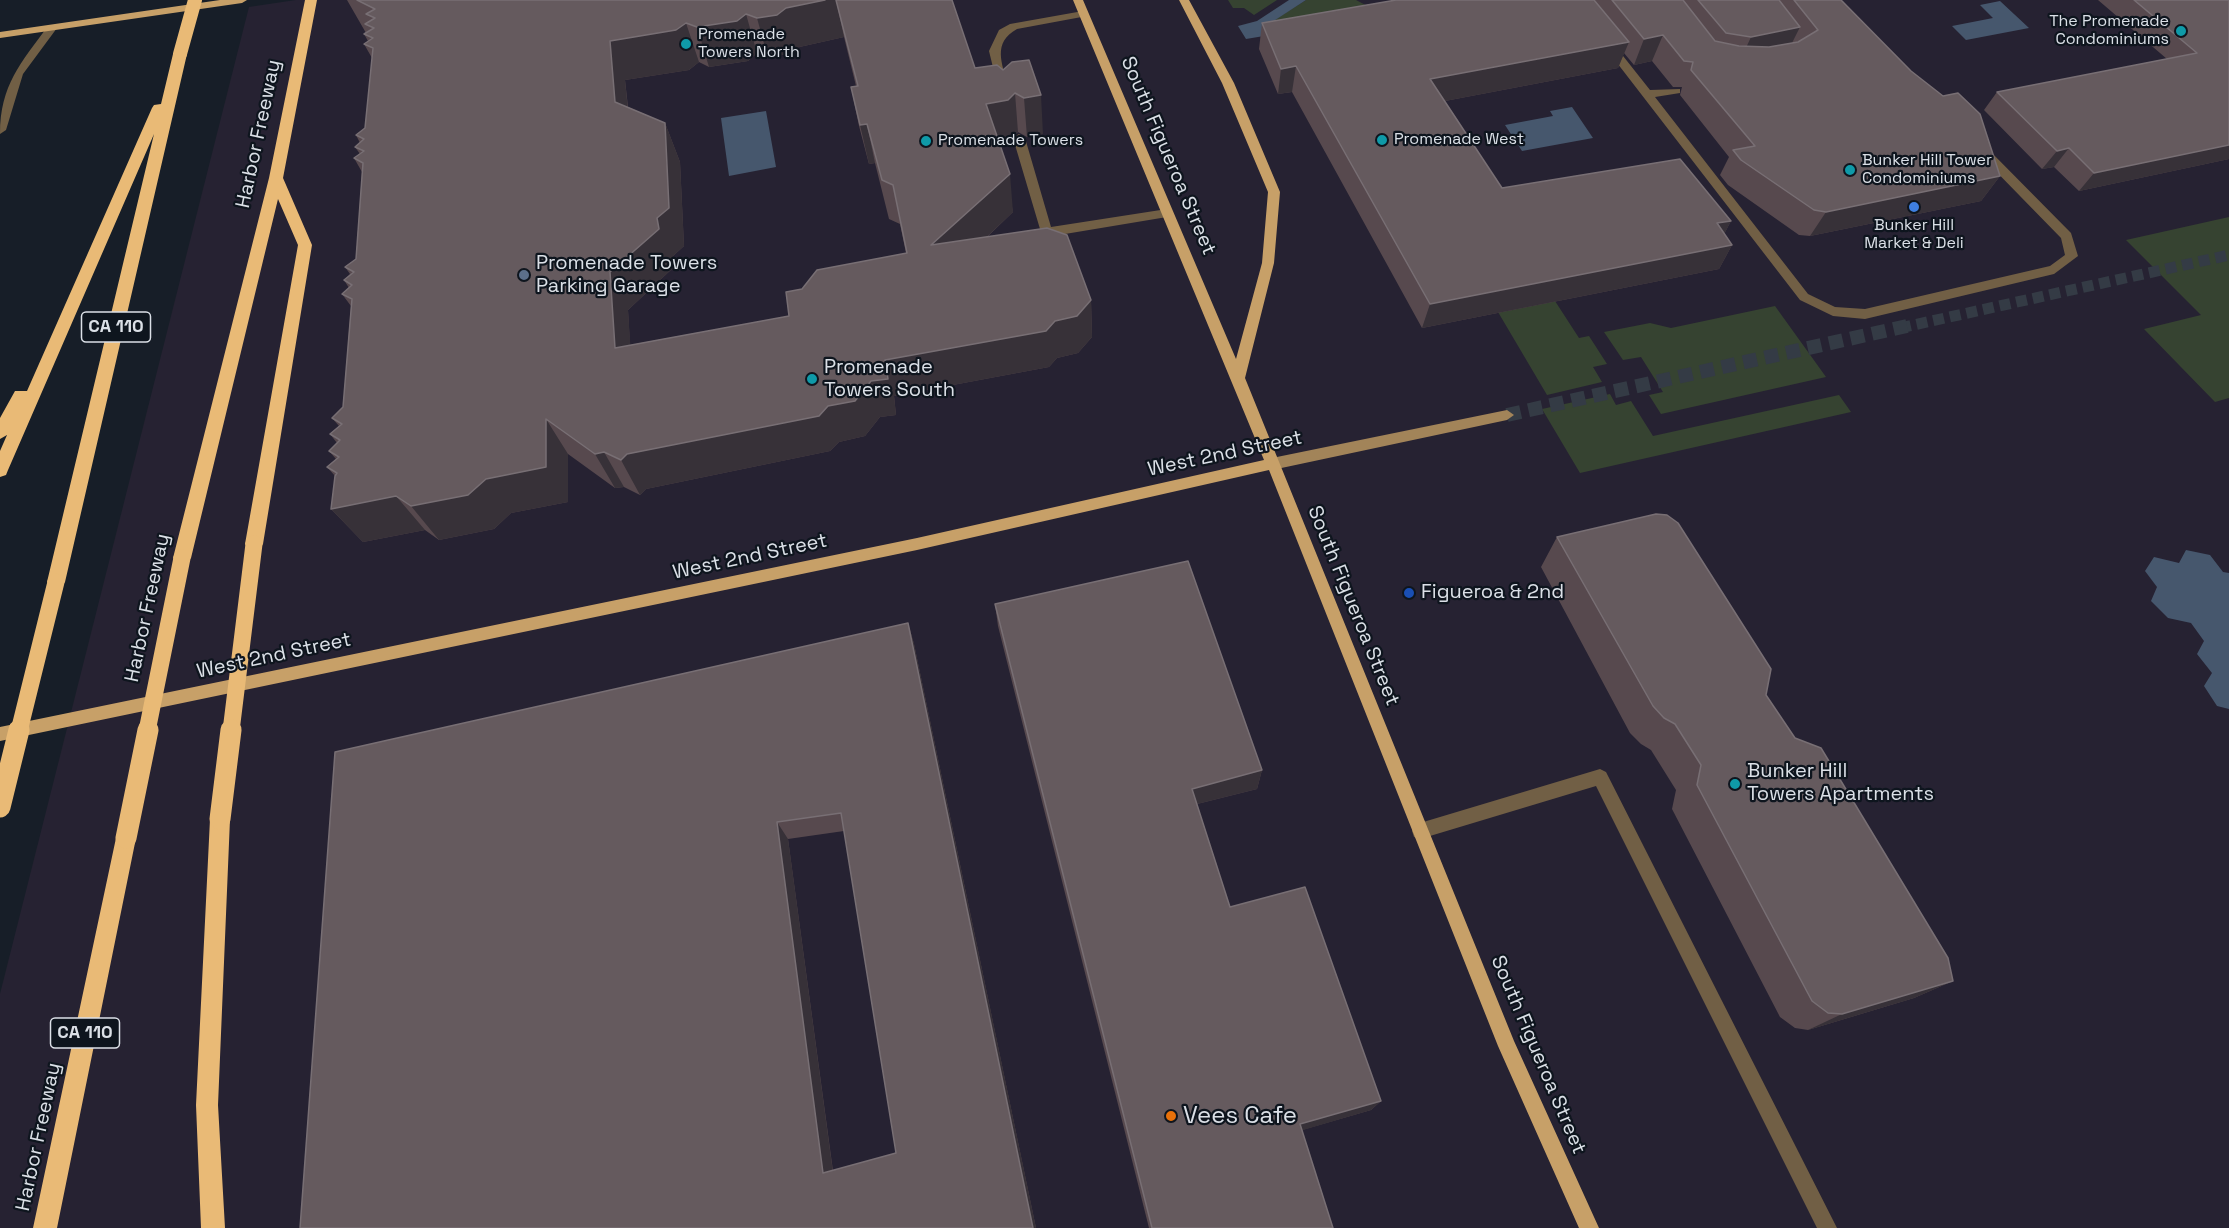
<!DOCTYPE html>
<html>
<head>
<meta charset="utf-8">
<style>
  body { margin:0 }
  canvas { display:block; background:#171e28 }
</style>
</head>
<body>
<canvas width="2229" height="1228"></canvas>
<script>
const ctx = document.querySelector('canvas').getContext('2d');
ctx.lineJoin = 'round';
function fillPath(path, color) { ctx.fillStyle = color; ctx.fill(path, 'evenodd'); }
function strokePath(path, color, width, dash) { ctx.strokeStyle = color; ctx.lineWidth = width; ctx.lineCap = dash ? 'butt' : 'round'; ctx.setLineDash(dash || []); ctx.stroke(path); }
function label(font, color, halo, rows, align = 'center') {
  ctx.font = font + ' "Space Grotesk",sans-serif'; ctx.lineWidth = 4.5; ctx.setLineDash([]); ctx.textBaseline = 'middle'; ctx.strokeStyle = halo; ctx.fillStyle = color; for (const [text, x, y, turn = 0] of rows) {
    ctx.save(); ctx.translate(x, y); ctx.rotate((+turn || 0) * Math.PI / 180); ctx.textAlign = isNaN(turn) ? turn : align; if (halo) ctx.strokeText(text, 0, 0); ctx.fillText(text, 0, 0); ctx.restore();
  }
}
const commercial = new Path2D(`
  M296 0H2229V1228H0V994L249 7Z`);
const green = new Path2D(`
  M1228 0H1277L1254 15 1244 8H1233Z
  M1306 0H1356L1377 11 1265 26Z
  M2229 217V398L2215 402 2144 329 2201 315 2126 240Z
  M1555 301 1579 338 1589 336 1607 364 1593 367 1602 382 1547 395 1498 312Z
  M1775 306 1826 377 1661 414 1649 395 1663 392 1641 357 1623 360 1604 332 1650 323 1671 328Z
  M1610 394 1616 405 1631 401 1653 436 1839 395 1851 412 1580 473 1542 409Z`);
const water = new Path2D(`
  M1289 0H1306L1266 26 1270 35 1246 39 1238 26 1257 21Z
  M2000 1 2029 28 1966 40 1952 26 1993 18 1980 5Z
  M1572 107 1593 138 1522 151 1505 125 1553 116 1550 111Z
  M766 111 776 167 729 176 721 118Z
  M2186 550 2210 555 2223 572 2229 573V709L2217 706 2204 686 2212 673 2197 654 2204 641 2191 623 2168 618 2151 601 2157 587 2145 571 2154 557 2179 563Z`);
const secondaryTunnelFar1 = new Path2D(`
  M1900 328 2229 255`);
const secondaryTunnel = new Path2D(`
  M1507 415 1907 326`);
const lane = new Path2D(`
  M1083 11 1088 14 1087 16 1017 29C992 43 1002 63 1008 86L1006 88H998L989 51 999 30 1010 24Z
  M52 25 57 28 23 74 6 130 0 134C0 85 21 63 48 26Z
  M1608 41 1612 42 1650 90 1680 89V93L1655 97 1808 294 1835 307 1865 309 2050 266 2065 255 2061 238 1979 154 1977 151 1983 147 1987 148 2071 233 2078 256 2054 274 1865 319 1833 316 1800 300 1604 46 1603 44Z
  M1019 134 1025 138 1051 227 1167 209 1173 213 1167 217 1047 237H1033V231L1040 229 1013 138Z
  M1600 769 1606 772 1837 1228H1817L1596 786 1420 839 1414 837 1412 831 1414 825 1420 823Z`);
const secondary = new Path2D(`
  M1507 410 1514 415 1507 420 1272 470 1265 464 1272 458Z`);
const primary = new Path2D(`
  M220 0H247L242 3 0 38V32Z
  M1073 0H1083L1236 359 1262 263 1268 192 1222 83 1179 0H1189L1234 83 1280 192 1274 263 1245 378 1514 1041 1599 1228H1579L1498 1046 1269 470 917 550 0 741V727L917 538 1264 460Z`);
const highway = new Path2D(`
  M305 0H317L283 178 312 245 263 544 260 549 254 551 248 549 245 544 298 245 278 199 191 558 188 563 182 565 176 563 173 558 269 178Z
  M180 50 187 54 65 582 62 587 56 589 50 587 47 582 154 134 8 470 6 475 0 477V451L7 435 0 439V418L15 391H27L152 108 154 105 161 104 173 54Z
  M220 810 227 812 230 819 218 1105 225 1228H201L196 1105 210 819 213 812Z
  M126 828 133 831 136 838 57 1228H33L116 838 119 831Z`);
const highwayBridgeFar2 = new Path2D(`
  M180 54 195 0`);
const highwayBridgeFar1 = new Path2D(`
  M19 731 56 582
  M147 731 182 558
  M231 731 254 544`);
const highwayBridge = new Path2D(`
  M0 807 19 730
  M220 819 231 730
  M126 838 148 730`);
const wall = new Path2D(`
  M347 0H952L975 68 1003 70 1012 62 1043 134 1027 137 1018 132 1011 140 999 142 1013 212 987 237 1091 300 1092 337 1078 353 1057 358 1049 367 894 396 896 415 880 417 865 436 839 442 830 451 646 489 640 495 624 487 615 488 568 454V502L511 513 494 529 439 540 425 530 363 542 331 509 335 476 327 467 336 459 329 451 337 443 330 434 339 426 332 418 343 407 351 306 342 294 349 288 344 280 350 274 345 267 356 259 362 172 354 158 360 154 355 147 360 143 356 135 365 128 372 58 364 44 368 41 364 34 366 33ZM844 37 856 86 851 87 859 126 869 164 875 163 889 219 900 224 906 253 802 289 789 316 630 345 628 310 674 267 673 256 684 246 680 162 665 123 628 107 625 80 689 70 699 62 709 67 748 61 757 53 768 58 787 54 795 48Z
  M1396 0H1841L2000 176 1981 201 1810 236 1799 235 1728 185 1720 175 1729 157 1680 95 1682 87H1673L1652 61 1634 65 1624 53 1618 68 1445 101 1502 188 1731 221 1724 234 1732 245 1719 269 1422 328 1292 92 1278 94 1259 49 1262 23Z
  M2098 0H2229V159L2079 191 2054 167 2042 169 1984 110 1997 92 2167 59Z
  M1557 537 1766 695 1953 981 1914 998 1808 1030 1795 1028 1780 1017 1672 809 1676 790 1651 750 1641 744 1630 733 1541 567Z
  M995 604 1262 770 1257 789 1197 804 1230 907 1381 1101 1371 1110 1302 1130 1333 1228H1149L998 626Z
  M908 623 914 644 1036 1228H300ZM844 831 896 1153 833 1171 788 839Z`);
const shadedWall = new Path2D(`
  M825 0H836L844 37 795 48 787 54 768 58 757 18 786 8Z
  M746 14 757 53 748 61 709 67 697 27Z
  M686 23 699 62 689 70 625 80 631 141 615 102 610 41Z
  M1800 27 1787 53 1739 63 1751 37Z
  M1663 35 1652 61 1634 65 1644 39Z
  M1629 42 1618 68 1424 105 1430 79Z
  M1296 66 1292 92 1278 94 1281 69Z
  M1015 93 1018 132 1011 140 990 143 986 104Z
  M1041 95 1043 134 1027 137 1024 98Z
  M665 123 680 162 684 246 673 256 674 267 628 310 633 385 615 348 610 272 657 218Z
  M867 124 875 163 869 164 860 125Z
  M2229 145V159L2079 191 2094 173Z
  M2069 148 2054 167 2042 169 2057 151Z
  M1010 174 1013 212 938 283 931 245Z
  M2000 176 1981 201 1810 236 1826 212Z
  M1731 221 1718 246 1717 223Z
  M1732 245 1719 269 1422 328 1430 304Z
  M1091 300 1092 337 1078 353 1057 358 1049 367 894 396 896 415 880 417 865 436 839 442 830 451 646 489 640 495 621 460 627 454 828 406 885 360 1055 321Z
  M546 419 568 454V502L511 513 494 529 439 540 411 506Z
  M604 452 624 487 615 488 595 454Z
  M396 496 425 530 363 542 331 509Z
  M908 623 914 644 1036 1228H1033Z
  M1262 770 1257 789 1189 806 1192 789Z
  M777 822 788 839 834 1180 823 1173Z
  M1953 981 1914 998 1808 1030 1842 1014Z
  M1381 1101 1371 1110 1293 1133 1300 1124Z`);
const building = new Path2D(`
  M357 0H825L786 8 777 15 757 18 746 14 737 21 697 27 686 23 676 30 610 41 615 102 665 123 669 208 657 218 659 229 610 272 615 348 789 316 786 292 802 289 817 270 907 253 893 185 882 180 867 124 860 125 851 87 858 86 836 0H952L975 68 997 65 1003 70 1012 62 1029 60 1041 95 1024 98 1015 93 1008 100 986 104 1010 174 931 245 1047 228 1067 235 1091 300 1077 316 1055 321 1046 331 885 360 888 379 871 381 855 401 828 406 819 416 627 454 621 460 604 452 595 454 546 419V467L486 479 468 495 411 506 396 496 331 509 335 476 337 473 327 467 339 457 329 451 340 440 330 434 342 424 332 418 343 407 352 299 342 294 352 285 344 280 354 272 345 267 356 259 363 163 354 158 364 151 355 147 364 139 356 135 365 128 373 48 364 44 373 38 364 34 374 28 365 24 375 18 366 14 375 9Z
  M1396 0H1594L1629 42 1430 79 1502 188 1680 159 1731 221 1717 223 1732 245 1430 304 1296 66 1281 69 1262 23Z
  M1612 0H1683L1715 41 1739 46 1769 47 1798 42 1818 30 1794 0H1841L1911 71 1943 96 1958 93 1980 114 2000 176 1826 212 1814 210 1741 160 1733 150 1755 146 1691 70 1693 62 1684 61 1663 35 1644 39Z
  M1698 0H1779L1800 27 1751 37 1726 33Z
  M2134 0H2229V145L2094 173 2069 148 2057 151 1997 92 2197 53Z
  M1656 514 1667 515 1678 523 1771 669 1766 695 1795 738 1821 748 1948 958 1953 981 1842 1014 1828 1013 1812 1001 1697 785 1701 765 1675 724 1664 718 1653 706 1557 537Z
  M1188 561 1262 770 1192 789 1230 907 1305 887 1381 1101 1300 1124 1333 1228H1152L995 604Z
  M908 623 1033 1228H300L335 752ZM841 813 896 1153 823 1173 777 822Z`);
const markers = [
  [2181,31,6,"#0f9aa8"],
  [686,44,6,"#0f9aa8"],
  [1382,140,6,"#0f9aa8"],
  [926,141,6,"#0f9aa8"],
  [1850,170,6,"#0f9aa8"],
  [1914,207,6,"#3f7fe0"],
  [524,275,6,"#5c6f8a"],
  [812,379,6,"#0f9aa8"],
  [1409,593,6,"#1a4fb4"],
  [1735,784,6,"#0f9aa8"],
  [1171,1116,6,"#e8710a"]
];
const farPoinames = [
  ["The Promenade",2169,22,"right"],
  ["Condominiums",2169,40,"right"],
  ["Promenade",698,35],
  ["Towers North",698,53],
  ["Promenade West",1394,140],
  ["Promenade Towers",938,141],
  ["Bunker Hill Tower",1862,161],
  ["Condominiums",1862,179],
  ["Bunker Hill",1914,226,"center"],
  ["Market & Deli",1914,244,"center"]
];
const shields = [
  [116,327,69],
  [85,1033,69]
];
const shieldNames = [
  ["CA 110",116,327],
  ["CA 110",85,1033]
];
const streetNames = [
  ["Harbor Freeway",259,134,-78],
  ["South Figueroa Street",1168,156,67],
  ["West 2nd Street",1225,454,-12],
  ["West 2nd Street",750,557,-12],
  ["South Figueroa Street",1353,606,68],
  ["Harbor Freeway",148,608,-78],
  ["West 2nd Street",274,656,-12],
  ["South Figueroa Street",1538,1055,67],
  ["Harbor Freeway",39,1137,-78]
];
const poiNames = [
  ["Promenade Towers",536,264],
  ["Parking Garage",536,287],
  ["Promenade",824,368],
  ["Towers South",824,391],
  ["Figueroa & 2nd",1421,593],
  ["Bunker Hill",1747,772],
  ["Towers Apartments",1747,795]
];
const nearPoinames = [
  ["Vees Cafe",1183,1116]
];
fillPath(commercial, '#262232');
fillPath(green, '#364331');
fillPath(water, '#46576d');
strokePath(secondaryTunnelFar1, '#343b45', 11, [11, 6]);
strokePath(secondaryTunnel, '#343b45', 14, [14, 8]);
fillPath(lane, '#715f45');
fillPath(secondary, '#a28459');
fillPath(primary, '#c7a068');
fillPath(highway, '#e9ba76');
strokePath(highwayBridgeFar2, '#e9ba76', 14);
strokePath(highwayBridgeFar1, '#e9ba76', 17);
strokePath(highwayBridge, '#e9ba76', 21);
fillPath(wall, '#57494e');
fillPath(shadedWall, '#373138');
fillPath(building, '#655a5e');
strokePath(building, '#786f74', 1.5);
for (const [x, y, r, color] of markers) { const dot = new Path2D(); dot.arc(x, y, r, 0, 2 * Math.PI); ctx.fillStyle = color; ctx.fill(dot); strokePath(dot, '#0e151e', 2); }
label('16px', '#dbe0e7', '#0e151e', farPoinames, 'left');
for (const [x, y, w] of shields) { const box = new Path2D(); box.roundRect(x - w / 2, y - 15, w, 30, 4.5); ctx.fillStyle = '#0e151e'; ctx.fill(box); strokePath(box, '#dbe0e7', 1.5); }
label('bold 18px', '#dbe0e7', null, shieldNames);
label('20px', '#dbe0e7', '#0e151e', streetNames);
label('20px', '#dbe0e7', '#0e151e', poiNames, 'left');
label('24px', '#dbe0e7', '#0e151e', nearPoinames, 'left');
</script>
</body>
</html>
